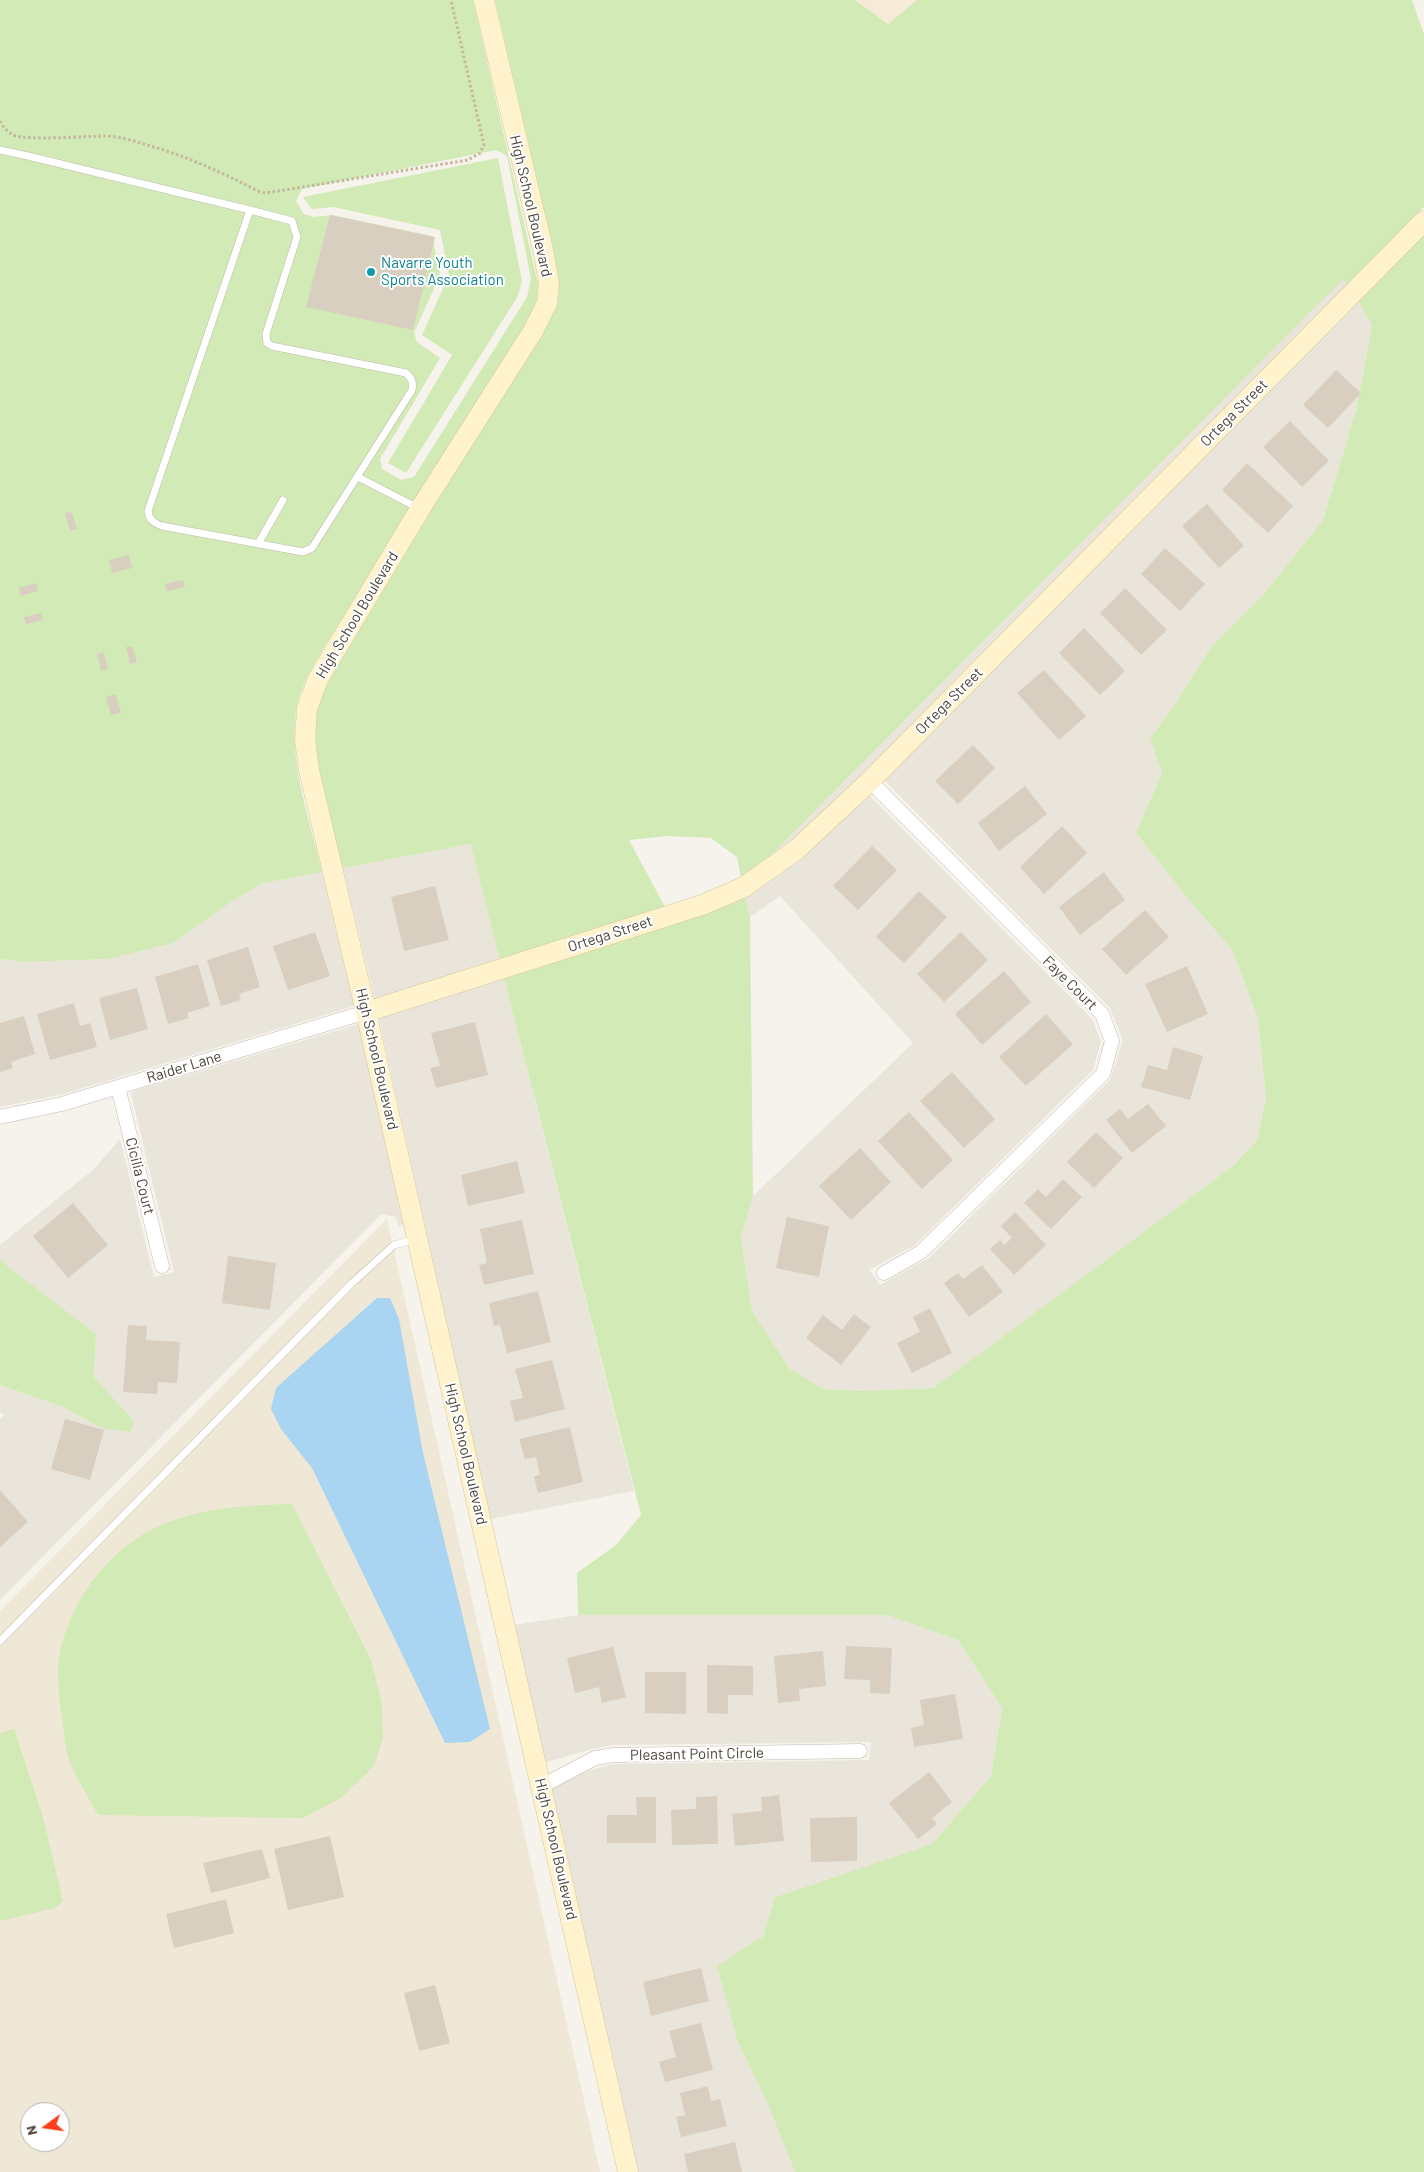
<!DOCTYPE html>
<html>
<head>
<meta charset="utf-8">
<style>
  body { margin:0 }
  #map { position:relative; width:1424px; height:2172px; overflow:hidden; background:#f6f3ec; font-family:Barlow,sans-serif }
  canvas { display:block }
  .north { position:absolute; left:20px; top:2102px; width:50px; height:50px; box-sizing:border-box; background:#fff; border:1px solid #b7b4b0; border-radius:50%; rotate:256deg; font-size:14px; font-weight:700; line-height:20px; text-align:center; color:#4b4439 }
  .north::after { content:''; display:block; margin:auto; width:18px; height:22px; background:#fc3f1d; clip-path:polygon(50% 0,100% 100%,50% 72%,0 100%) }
</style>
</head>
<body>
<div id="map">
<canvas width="1424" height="2172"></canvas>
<div class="north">N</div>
</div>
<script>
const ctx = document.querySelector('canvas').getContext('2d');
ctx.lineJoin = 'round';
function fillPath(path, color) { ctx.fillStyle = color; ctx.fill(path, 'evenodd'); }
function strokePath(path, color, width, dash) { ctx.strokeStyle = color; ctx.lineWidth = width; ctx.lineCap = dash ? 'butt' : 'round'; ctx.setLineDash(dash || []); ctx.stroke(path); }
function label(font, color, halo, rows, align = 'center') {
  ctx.font = font + ' Barlow,sans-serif'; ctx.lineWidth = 4; ctx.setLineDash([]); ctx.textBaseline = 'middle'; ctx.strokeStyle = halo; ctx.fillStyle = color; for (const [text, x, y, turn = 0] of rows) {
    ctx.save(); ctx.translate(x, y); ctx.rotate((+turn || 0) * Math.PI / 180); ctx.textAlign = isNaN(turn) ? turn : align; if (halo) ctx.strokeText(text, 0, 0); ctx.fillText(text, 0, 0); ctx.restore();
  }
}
const residential = new Path2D(`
  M1343 278 1347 284 862 774 789 844 768 858Z
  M1358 301 1372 325 1357 407 1323 520 1263 595 1211 647 1174 706 1150 738 1162 773 1136 833 1189 900 1232 950 1258 1019 1266 1099 1257 1140 1233 1166 933 1388 861 1391 824 1389 790 1369 752 1311 741 1237 753 1196 913 1043 780 896 750 917 745 896 869 795 1092 1019 1101 1042 1093 1070 915 1245 869 1270 880 1285 929 1258 1110 1080 1122 1043V1038L1110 1008 884 780Z
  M471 844 500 960 375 1000 343 868Z
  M322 872 354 1006 60 1095 0 1107V959L21 962 108 959 173 943 228 904 260 884Z
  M504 978 634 1491 490 1519 379 1018Z
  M359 1024 403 1223 399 1227 396 1217 381 1214 0 1600V1419L4 1415 0 1412V1385L63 1407 101 1428 134 1421 94 1377 96 1334 0 1260V1245L94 1169 120 1139 154 1277 174 1272 131 1094 134 1091Z
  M578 1615H887L958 1640 1002 1708 991 1776 932 1844 775 1897 763 1936 717 1966 737 2040 766 2100 795 2172H637L548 1781 614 1764 869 1760 871 1742 614 1745 592 1749 544 1763 514 1625Z`);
const commercial = new Path2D(`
  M855 0H917L888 24Z`);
const education = new Path2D(`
  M387 1219 600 2172H0V1611ZM30 2112H60V2142H30Z`);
const green = new Path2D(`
  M0 0H473L538 284 537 301 524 327C467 417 410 507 355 598 337 629 301 676 296 712 289 765 310 820 322 872L260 884 228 904 173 943 108 959 21 962 0 959ZM496 150 507 156 531 279 527 297 414 477 401 480 382 469 380 459 440 358 417 342 414 333 440 275 432 236 332 215 313 217 304 214 296 201 302 189Z
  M495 0H855L888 24 917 0H1412L1424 34V207L1347 284 1343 279 768 858 741 878 737 857 711 838 667 836 629 840 665 907 500 960 471 844 343 868C332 823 310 756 317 711 319 702 324 692 328 682L430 513 542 335 558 303 559 281 553 248Z
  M498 158 522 281 518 296 406 473 388 463 452 355 422 335 449 275 440 230 333 207 312 209 303 197Z
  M1424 234V2172H795L766 2100 737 2040 717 1966 763 1936 775 1897 932 1844 991 1776 1002 1708 958 1640 887 1615H578L577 1573 616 1545 641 1515 504 978 745 896 750 917 753 1196 741 1237 752 1311 790 1369 824 1389 861 1391 933 1388 1233 1166 1257 1140 1266 1099 1258 1019 1232 950 1189 900 1136 833 1162 773 1150 738 1174 706 1211 647 1263 595 1323 520 1357 407 1372 325 1358 301Z
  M0 1260 96 1334 94 1377 134 1421 130 1432 101 1428 63 1407 0 1385Z
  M292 1504 371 1660 382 1704 383 1738 374 1766 341 1798 303 1818 98 1815C88 1796 73 1774 67 1754 65 1745 64 1734 63 1724 60 1701 55 1676 60 1652 72 1597 112 1544 166 1523 206 1507 250 1505 292 1504Z
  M14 1729 42 1814 63 1901 55 1908 0 1921V1733Z`);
const water = new Path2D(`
  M377 1298H390L399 1319 423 1453 490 1729 470 1742 445 1743 312 1468 281 1429 271 1409 276 1388Z`);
const building = new Path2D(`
  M330 215 435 237 413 330 306 307Z
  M1336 370 1361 393 1328 428 1303 405Z
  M1290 421 1329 461 1302 487 1263 447Z
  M1247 463 1293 506 1268 533 1222 490Z
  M1207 504 1244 546 1219 568 1182 526Z
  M72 512 77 529 70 531 65 513Z
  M1165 548 1205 584 1180 611 1141 574Z
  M129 555 132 568 112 573 109 560Z
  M183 580 185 587 167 591 165 584Z
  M36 583 38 591 20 596 19 588Z
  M1125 588 1167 630 1141 655 1100 613Z
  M41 613 43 620 26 624 24 617Z
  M1084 628 1125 671 1100 695 1059 653Z
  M132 646 137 662 130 664 126 647Z
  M104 652 108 669 101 671 97 654Z
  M1044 670 1086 716 1059 740 1017 693Z
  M116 694 121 713 111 715 106 697Z
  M973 745 995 768 958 804 935 781Z
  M1025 786 1047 814 999 851 978 823Z
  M1062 826 1087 853 1044 894 1020 867Z
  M872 846 897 870 858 910 833 886Z
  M1104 872 1125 900 1080 935 1059 907Z
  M435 886 449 940 404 951 391 897Z
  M919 891 947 917 904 963 876 937Z
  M1145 910 1169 937 1126 975 1102 949Z
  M315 932 330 976 288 990 273 946Z
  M961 932 988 960 944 1002 917 974Z
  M248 947 260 987 239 994 241 1000 221 1006 207 960Z
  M198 964 210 1006 187 1013 189 1018 168 1024 155 977Z
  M1187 966 1208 1014 1167 1032 1145 984Z
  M1004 971 1031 1002 982 1045 955 1014Z
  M137 988 148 1029 110 1040 99 998Z
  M74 1003 80 1026 90 1023 97 1047 50 1060 37 1014Z
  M1046 1014 1073 1044 1026 1086 999 1057Z
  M24 1016 35 1054 11 1062 13 1068 0 1072V1023Z
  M475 1022 488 1075 436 1088 430 1068 440 1066 431 1033Z
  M1173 1047 1203 1056 1190 1100 1141 1087 1148 1065 1167 1070Z
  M952 1072 995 1119 964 1148 920 1101Z
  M1148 1104 1166 1126 1132 1153 1106 1120 1120 1109 1128 1119Z
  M909 1112 953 1160 922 1189 878 1141Z
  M1096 1132 1123 1158 1094 1188 1067 1162Z
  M860 1148 891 1182 851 1220 819 1186Z
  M517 1161 525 1193 468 1206 461 1175Z
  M1063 1179 1082 1197 1051 1229 1024 1203 1038 1189 1046 1197Z
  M73 1203 108 1245 68 1278 33 1236Z
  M1015 1212 1046 1245 1014 1275 990 1249 1000 1240 1004 1245 1012 1238 1001 1226Z
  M787 1217 829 1226 819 1277 776 1268Z
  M522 1220 534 1274 484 1285 479 1265 487 1263 480 1229Z
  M228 1256 276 1263 270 1310 222 1303Z
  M982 1265 1003 1292 969 1317 944 1283 958 1273 963 1279Z
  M538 1291 551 1342 507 1353 500 1325 494 1326 489 1303Z
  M930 1308 952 1353 912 1373 897 1343 920 1332 913 1317Z
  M854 1314 871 1327 841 1365 806 1338 823 1315 842 1330Z
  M128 1325 147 1326 146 1340 180 1342 177 1383 158 1382 157 1394 123 1392Z
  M552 1360 565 1409 515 1422 510 1401 523 1398 515 1369Z
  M65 1419 104 1430 90 1480 51 1469Z
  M570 1427 583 1482 538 1493 534 1476 540 1475 536 1457 525 1459 519 1439Z
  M0 1490 28 1522 0 1547Z
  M846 1646 892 1648 890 1694 870 1693V1680L844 1679Z
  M613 1647 626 1697 602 1703 599 1687 575 1693 567 1658Z
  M823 1651 826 1686 799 1689 800 1701 778 1703 774 1656Z
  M707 1665 753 1666V1695H728V1714L707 1713Z
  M645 1672H686V1714L645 1713Z
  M955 1694 963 1739 914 1747 911 1728 924 1725 920 1700Z
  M929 1772 952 1802 932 1818 937 1824 918 1839 889 1803Z
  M779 1795 784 1841 735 1846 732 1814 762 1811 761 1797Z
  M717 1796 718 1844 672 1845 671 1810 696 1809V1797Z
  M636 1797H656V1843H607V1815H637Z
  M857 1817V1861L811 1862 810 1818Z
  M330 1836 344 1897 288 1910 274 1849Z
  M262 1849 270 1878 211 1893 203 1863Z
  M226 1899 234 1933 174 1948 166 1914Z
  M701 1968 709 2001 651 2016 643 1982Z
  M435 1985 450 2043 419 2051 404 1993Z
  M701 2023 713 2070 665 2082 659 2062 676 2057 669 2031Z
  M708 2086 711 2101 720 2099 727 2126 681 2137 676 2117 685 2115 680 2093Z
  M735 2142 742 2172H688L684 2154Z`);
const path = new Path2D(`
  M0 121C2 126 8 132 13 135 28 141 86 136 105 136 119 136 134 141 147 145 189 157 221 172 260 192L266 193 468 160 480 153 484 145 451 0`);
const lane = new Path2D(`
  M0 150 28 156 250 210 292 221 297 237 266 334 267 343 272 346 406 373C411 378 414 382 412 390L312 548 303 552 162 526C154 523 149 520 148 511L250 210
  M358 477 418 508
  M258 544 283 500
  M0 1641 351 1284 394 1245 417 1239`);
const street = new Path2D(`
  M870 781 1102 1014 1112 1041 1103 1074 921 1252 884 1273
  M118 1087 162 1266
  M0 1117 62 1104 366 1012
  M542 1786 595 1758 614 1755 860 1751`);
const secondary = new Path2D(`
  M484 0 543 250 549 283 547 303 533 331 420 509 318 679 307 709 305 740 309 770 366 1012 628 2172
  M366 1012 702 905 744 887 796 850 870 781 1424 221`);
const markers = [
  [371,272,5,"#0f9aa8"]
];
const streetNames = [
  ["High School Boulevard",531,206,77],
  ["Ortega Street",1234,413,-45],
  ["High School Boulevard",357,615,-59],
  ["Ortega Street",949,701,-45],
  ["Ortega Street",610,934,-18],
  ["Faye Court",1070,983,45],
  ["High School Boulevard",377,1059,77],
  ["Raider Lane",184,1067,-17],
  ["Cicilia Court",140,1176,76],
  ["High School Boulevard",466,1454,77],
  ["Pleasant Point Circle",697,1754,-1],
  ["High School Boulevard",556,1849,77]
];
const cultureNames = [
  ["Navarre Youth",381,263],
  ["Sports Association",381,280]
];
fillPath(residential, '#eae5da');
fillPath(commercial, '#f7ead8');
fillPath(education, '#efe8d6');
fillPath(green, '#d2eab5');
fillPath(water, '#a9d4f2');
fillPath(building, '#d8cfc1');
strokePath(lane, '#c2bbae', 8);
strokePath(street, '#c2bbae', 15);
strokePath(secondary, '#d6c79b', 21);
strokePath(path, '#c4b79f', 3, [2.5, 2.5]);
strokePath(lane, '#fff', 7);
strokePath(street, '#fff', 14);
strokePath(secondary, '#fff3cd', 20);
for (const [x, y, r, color] of markers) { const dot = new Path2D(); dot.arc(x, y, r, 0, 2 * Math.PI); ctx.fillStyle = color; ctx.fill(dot); strokePath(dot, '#fff', 2); }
label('15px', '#4b4439', '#fff', streetNames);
label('15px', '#0d838f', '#fff', cultureNames, 'left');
</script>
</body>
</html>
